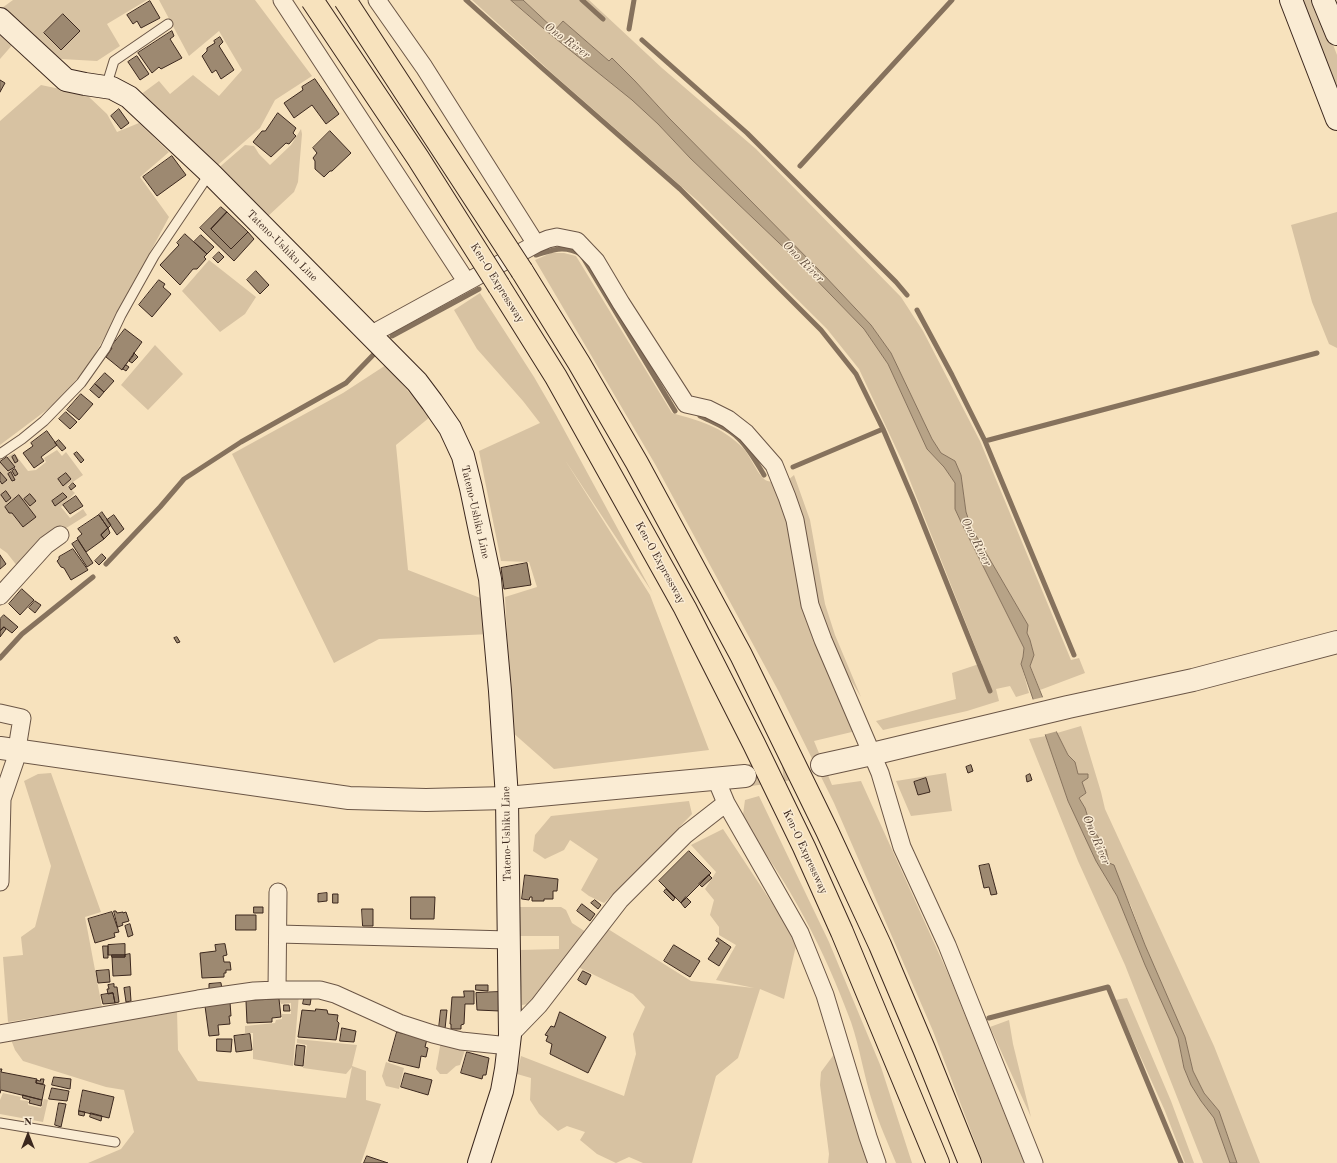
<!DOCTYPE html>
<html>
<head>
<meta charset="utf-8">
<style>
  body { margin:0 }
  #map { position:relative; width:1337px; height:1163px; overflow:hidden; background:#f7e2bd; font-family:"Old Standard TT",serif }
  canvas { display:block }
  .north { position:absolute; left:8px; top:1115px; width:40px; height:40px; -webkit-text-stroke:3px #faecd4; paint-order:stroke; rotate:0deg; font-size:11px; font-weight:700; line-height:16px; text-align:center; color:#3c281e }
  .north::after { content:''; display:block; margin:auto; width:14px; height:18px; background:#3c281e; clip-path:polygon(50% 0,100% 100%,50% 72%,0 100%) }
</style>
</head>
<body>
<div id="map">
<canvas width="1337" height="1163"></canvas>
<div class="north">N</div>
</div>
<script>
const ctx = document.querySelector('canvas').getContext('2d');
ctx.lineJoin = 'round';
function fillPath(path, color) { ctx.fillStyle = color; ctx.fill(path, 'evenodd'); }
function strokePath(path, color, width, dash) { ctx.strokeStyle = color; ctx.lineWidth = width; ctx.lineCap = dash ? 'butt' : 'round'; ctx.setLineDash(dash || []); ctx.stroke(path); }
function label(font, color, halo, rows, align = 'center') {
  ctx.font = font + ' "Old Standard TT",serif'; ctx.lineWidth = 3; ctx.setLineDash([]); ctx.textBaseline = 'middle'; ctx.strokeStyle = halo; ctx.fillStyle = color; for (const [text, x, y, turn = 0] of rows) {
    ctx.save(); ctx.translate(x, y); ctx.rotate((+turn || 0) * Math.PI / 180); ctx.textAlign = isNaN(turn) ? turn : align; if (halo) ctx.strokeText(text, 0, 0); ctx.fillText(text, 0, 0); ctx.restore();
  }
}
const green = new Path2D(`
  M13 0H147L107 24 120 46 97 61 61 59 2 8Z
  M159 0H255L312 76 275 100 260 128 212 170 140 95 159 81 170 94 193 75 219 96 242 70 219 31 189 56Z
  M472 0H511L550 34 633 100 658 124 690 158 800 263 864 329 888 364 927 449 944 467 955 483V509L961 522 1024 648 1023 657 1021 664 1029 693 1016 697 1010 686 996 689 999 701 967 711 883 730 876 721 956 699 952 673 979 664H982L903 463 859 369 827 329 698 201 553 74Z
  M523 0H589L662 68 756 149 901 297 923 331 980 441 1071 660 1079 658 1085 673 1040 690 1030 665 1034 655 1030 640 1027 633 1028 625 971 527 966 512 961 475 955 461 941 453 932 439 891 353 871 325 823 274 669 118 635 81 612 58 609 61 563 21 555 30Z
  M1302 0H1316L1337 55V85L1335 84Z
  M0 30 14 43 0 59Z
  M41 85 60 89 71 93 88 96 107 114 117 132 139 123 169 152 140 177 169 217 107 333 88 366 56 403 0 445V121Z
  M301 129 302 134 298 182 294 192 266 218 215 171 245 145 254 146 259 154 270 165 291 145Z
  M1337 212V348L1329 344 1312 302 1291 225Z
  M551 253H564L576 256 672 413C700 421 721 426 743 448 751 457 755 470 764 479 766 481 769 481 772 482L782 505 796 561 856 731 814 741 832 785 861 781 950 978 1024 1163H983L933 1031 834 803 779 692 655 464 535 260Z
  M209 260 256 297 245 314 220 332 182 291Z
  M480 293 534 377 556 415 652 592 565 460 650 595 709 750 554 769 512 732 505 597 537 587 529 562 501 561 479 451 540 423 523 401 477 349 454 310Z
  M155 345 183 374 148 410 121 385Z
  M386 365 430 417 396 445 408 570 483 599 491 634 379 639 334 663 232 454 343 393Z
  M57 450 62 456 66 452 83 475 67 486 75 493 61 507 70 518 83 509 87 515 44 542 18 567 7 553 0 548V461L14 453 28 471 36 470 46 462 44 458Z
  M794 475 810 520 825 604 835 635 861 697 835 654 815 604 787 481Z
  M1081 726 1101 792 1105 809 1214 1046 1260 1163H1237L1219 1111 1204 1093 1193 1071 1185 1037 1145 945 1131 906 1109 863 1106 850 1090 824 1085 808 1079 798 1086 793 1078 774 1075 762 1068 755 1057 733Z
  M1046 736 1068 801 1096 861 1117 896 1145 965 1178 1038 1184 1068 1191 1085 1201 1101 1214 1117 1230 1163H1203L1125 965 1078 861 1029 739Z
  M51 773 101 912 85 917 102 1007 8 1022 3 957 23 955 21 937 35 927 51 866 24 781 38 774Z
  M946 773 952 811 911 816 896 781Z
  M759 796 829 942 881 1067 912 1163H896C888 1143 879 1124 873 1104 864 1077 860 1048 851 1022 825 951 789 881 742 822L745 800Z
  M689 801 692 814 642 866 604 903 589 896 581 890 598 859 570 840 564 850 545 859 533 851 535 835 551 816Z
  M723 829 797 941 784 999 760 989 738 1058 716 1076 692 1163H643L629 1157 616 1163 597 1154 580 1140 585 1132 567 1126 558 1131 539 1114 530 1100 531 1078 517 1074 521 1056 624 1096 636 1054 633 1034 645 1007 633 994 578 967 608 929 691 981 754 988 716 980 736 945 719 935V927L710 915 714 900 705 889 716 872 691 845Z
  M520 907H561L566 910 572 923 586 932 536 1003 522 1005 519 950 559 949V936H519Z
  M299 994 293 1066 253 1059V1033H245V1026L275 1023 276 1020 282 1019V1014H291V1003L281 1004 279 999 243 1000Z
  M1127 998 1171 1101 1194 1163H1185L1165 1111 1115 1000Z
  M177 1010 178 1050 198 1081 346 1098 352 1067 346 1074 303 1068 307 1045 297 1043V1039L357 1045 352 1066 366 1071V1100L381 1104 361 1163H88L121 1149 134 1132 124 1090 106 1087 23 1061 15 1050 10 1037Z
  M1009 1020 1013 1044 1031 1117 990 1027Z
  M441 1041 466 1047 460 1065 456 1066 447 1074H440L436 1069Z
  M835 1053 872 1163H828L829 1154 820 1085 821 1072Z
  M386 1062 404 1068 399 1089 386 1086 382 1076Z
  M3 1093 21 1097 20 1100 28 1101V1105L41 1108 44 1099 48 1100 43 1122 0 1114V1100Z`);
const water = new Path2D(`
  M511 0H523L555 30 563 21 609 61 612 58 635 81 669 118 823 274 871 325 891 353 932 439 941 453 955 461 961 475 966 512 971 527 1028 625 1027 633 1030 640 1034 655 1030 666 1057 733 1068 755 1075 762 1078 774H1088V778L1082 782 1086 793 1079 798 1085 808 1090 824 1106 850 1109 863 1114 865 1145 945 1185 1037 1193 1071 1204 1093 1219 1111 1237 1163H1230L1214 1118 1201 1101 1191 1085 1184 1068 1178 1038 1145 965 1117 896 1096 861 1068 801 1021 664 1023 657 1024 648 961 522 955 509V483L944 467 927 449 888 364 864 329 800 263 690 158 658 124 632 100 550 34Z`);
const pier = new Path2D(`
  M1044 697 1058 731 1043 735 1031 700Z`);
const stream = new Path2D(`
  M466 0 542 68 680 189 821 330 856 374 883 429 913 499 990 691
  M582 0 603 19
  M629 29 634 0
  M642 40 747 133 896 282 907 295
  M800 166 952 0
  M536 255C554 250 563 245 581 254L675 411
  M917 310 952 375 985 441 1074 655
  M392 336 479 289
  M700 416C712 422 726 427 736 436 748 446 756 462 764 475
  M985 441 1317 353
  M793 467 883 429
  M106 564 160 507 184 479 241 442 346 383 375 353
  M0 658 22 634 93 577
  M989 1018 1108 987 1181 1163`);
const building = new Path2D(`
  M150 1 160 18 141 28 137 21 133 24 127 15Z
  M63 14 80 31 61 50 44 33Z
  M172 31 174 36 170 39 182 58 161 69 159 67 152 73 138 53Z
  M220 37 223 42 219 46 234 70 221 79 216 70 212 73 202 56 207 51V48L215 43 214 41Z
  M137 56 149 74 140 80 128 62Z
  M315 79 339 114 326 124 312 105 294 118 284 103 303 90 302 87Z
  M0 80 5 83 0 92Z
  M119 109 129 123 121 129 111 116Z
  M278 113 296 128 293 133 296 136 289 144 286 143 271 157 253 142 262 131H265Z
  M330 131 351 153 332 171H330L324 177 315 169V161L313 158 317 153 313 148Z
  M172 156 186 175 157 196 143 177Z
  M221 207 227 212 211 229 231 249 248 232 254 239 234 261 200 228Z
  M227 212 248 232 231 249 211 229Z
  M185 234 207 254 204 257 206 259 197 269H193L180 285 160 265 179 245 177 243Z
  M201 235 214 247 207 254 194 242Z
  M219 252 224 257 218 263 213 258Z
  M256 271 269 285 260 294 247 280Z
  M159 280 165 284 163 287 171 294 152 317 139 305Z
  M125 329 142 342 122 370 106 357 112 348 111 347Z
  M134 353 138 357 132 363 129 361 133 356Z
  M126 365 129 367 126 371 123 369Z
  M105 373 114 381 104 392 95 384Z
  M95 384 104 392 99 398 90 390Z
  M81 394 93 404 79 420 67 410Z
  M66 412 77 422 70 429 59 419Z
  M47 431 57 445 41 457 44 461 34 468 23 453 33 446 31 443Z
  M59 440 66 448 62 451 55 443Z
  M77 452 84 460 81 463 74 454Z
  M15 455 18 461 15 463 12 457Z
  M7 457 15 467 8 471 0 462Z
  M15 469 18 474 15 476 12 471Z
  M0 472 7 480 2 484 0 481Z
  M11 472 15 480 12 481 8 474Z
  M66 473 71 479 63 486 58 479Z
  M73 483 76 486 71 490 69 487Z
  M6 491 11 498 6 502 1 495Z
  M63 493 67 497 55 506 52 501Z
  M30 494 36 501 30 506 24 499Z
  M19 495 36 517 23 527 12 513H9L5 507Z
  M76 496 83 506 70 514 63 505Z
  M102 512 111 525 108 528 99 515Z
  M99 515 108 528 101 535 104 539 86 552 77 538 82 534 78 529Z
  M114 515 124 529 117 535 107 520Z
  M108 528 110 533 104 539 101 535Z
  M78 540 93 563 87 567 72 544Z
  M73 549 88 570 71 580 64 568 61 567 57 561 59 559V557Z
  M102 554 106 558 99 565 95 561Z
  M0 555 6 564 0 569Z
  M527 563 531 585 504 589 501 568Z
  M22 589 34 600 20 615 9 604Z
  M35 601 41 605 35 613 29 608Z
  M4 615 18 627 12 633 4 627 0 631V619Z
  M4 627 6 629 0 637V631Z
  M177 637 180 642 177 643 174 638Z
  M971 765 973 771 968 773 966 767Z
  M1030 774 1032 780 1027 782 1026 776Z
  M926 778 930 792 918 795 914 782Z
  M689 851 711 873 681 903 659 881Z
  M989 864 997 894 991 895 989 887 984 888 979 866Z
  M525 875 558 879 557 891H553V899H544V901H532V897H530L529 900 522 899Z
  M709 875 712 878 702 887 699 884Z
  M666 889 675 898 673 901 664 892Z
  M327 893V901L318 902V894Z
  M333 894H338V903H333Z
  M411 897H435L434 919H411Z
  M686 897 691 902 685 908 681 903Z
  M595 900 601 905 598 909 591 903Z
  M582 904 595 914 590 921 577 911Z
  M254 907H263V913H254Z
  M362 909H373V926H363Z
  M114 911H116L117 913 123 912V913L126 912 129 921 122 923 123 925 118 927Z
  M112 912 119 932 114 933 115 937 95 943 88 919Z
  M236 915H256V930H236Z
  M130 924 133 935 128 937 125 926Z
  M718 938 731 947 719 966 708 959 719 943 716 941Z
  M125 944V955H108V945Z
  M225 944 227 955 223 956 224 962H230L231 970H226V973H224V977L202 978 200 953 216 951 215 945Z
  M674 945 700 961 690 977 664 961Z
  M103 946H108V958H104Z
  M130 954 131 975 113 976 112 957H125V955Z
  M112 955H125V957H112Z
  M109 970 110 982 98 983 96 971Z
  M583 971 591 975 586 985 578 980Z
  M221 983 222 989 209 990V984Z
  M114 984V987H117L119 1002 115 1003 113 993 108 994 107 989H109L108 985Z
  M476 985H488V991L476 990Z
  M130 987 131 1001 126 1002 124 988Z
  M464 991H474V1004H465L464 1024 461 1025V1029H451V1024H450L452 997H464Z
  M499 992 500 1011 477 1010 476 993Z
  M113 993 115 1003 103 1004 101 995Z
  M279 999 281 1017 272 1018V1022L247 1023 246 1001Z
  M304 999H311L310 1005 303 1004Z
  M230 1002 231 1016H229L230 1024 218 1025 219 1035 209 1036 205 1006Z
  M284 1005H289L290 1011H284Z
  M316 1009 327 1010 328 1014 338 1015 337 1021 339 1023 336 1040 298 1037 302 1010 315 1011Z
  M441 1010H447L445 1029 439 1028Z
  M560 1012 606 1037 588 1073 550 1054 552 1044 546 1041 548 1036 545 1035 551 1026 554 1027Z
  M342 1028 356 1031 354 1042 340 1041Z
  M397 1032 427 1039 425 1047 428 1048 426 1057 421 1056 419 1068 389 1061Z
  M250 1034 252 1050 236 1052 234 1036Z
  M217 1039H232L231 1052 217 1051Z
  M297 1045 305 1046 303 1066 295 1065Z
  M467 1052 489 1058 486 1075H483L482 1079 461 1073Z
  M0 1069H2L1 1072 37 1079 36 1083 45 1085 42 1100 1 1090 0 1093Z
  M405 1073 432 1080 428 1095 401 1087Z
  M54 1077 71 1079 70 1089 52 1085Z
  M41 1079H44L43 1084 36 1083V1080L40 1081Z
  M52 1088 69 1091 67 1101 49 1099Z
  M83 1090 114 1097 109 1118 79 1111Z
  M23 1095 42 1100 41 1106 29 1103 30 1100 23 1098Z
  M59 1103 66 1104 61 1127 55 1125Z
  M79 1111 85 1112 84 1116 79 1115Z
  M91 1113 102 1116 101 1121 90 1117Z
  M367 1156 388 1163H364Z`);
const tertiaryTunnel = new Path2D(`
  M750 775 822 765`);
const service = new Path2D(`
  M106 87 114 61 168 24
  M0 454 22 439 44 421 81 383 105 349 121 315 154 256 210 173
  M0 1123 115 1142`);
const minor = new Path2D(`
  M282 0 466 281
  M377 0 424 67 536 244
  M370 335 536 244 548 239 557 237 577 241 596 261 621 303 686 404 708 409 728 419 746 433 774 465 787 497 795 520 810 605 823 640 880 773 902 847 947 945 1034 1163
  M0 596 46 545 60 535
  M0 713 22 718 15 761 2 799 0 882
  M716 779 726 803 800 933 825 995 868 1137 877 1163
  M278 934 509 940
  M277 990 278 892
  M0 1034 198 999 254 991 277 990H320L335 994 399 1023 433 1034 461 1041 509 1046
  M510 1035 539 1005 620 900 685 835 726 803`);
const tertiary = new Path2D(`
  M0 748 349 798 426 800 507 798 745 776
  M822 765 872 754 1068 707 1193 680 1337 642`);
const secondary = new Path2D(`
  M1291 0 1337 119
  M1323 0 1337 34
  M0 19 66 80 85 84 112 88 129 97 210 173 417 382 432 402 450 428 463 456 471 488 490 579 500 691 507 798 510 1035 506 1069 502 1091 479 1163`);
const motorway = new Path2D(`
  M522 271 579 363 637 463 741 655 827 831 880 945 924 1049 970 1163
  M499 286 556 377 685 608 754 744 804 847 842 932 938 1163`);
const motorwayBridge = new Path2D(`
  M312 0 418 158 499 286
  M345 0 522 271`);
const streetNames = [
  ["Tateno-Ushiku Line",282,246,45],
  ["Ken-O Expressway",497,283,58],
  ["Tateno-Ushiku Line",475,512,77],
  ["Ken-O Expressway",660,563,61],
  ["Tateno-Ushiku Line",507,834,-91],
  ["Ken-O Expressway",805,852,65]
];
const waterNames = [
  ["Ono River",567,41,36],
  ["Ono River",803,262,45],
  ["Ono River",976,542,63],
  ["Ono River",1096,840,67]
];
fillPath(green, '#d7c2a2');
fillPath(water, '#b7a387');
strokePath(water, '#86725d', 1);
fillPath(pier, '#f7e2bd');
strokePath(stream, '#86725d', 5);
fillPath(building, '#9d8971');
strokePath(building, '#3c281e', 1);
strokePath(tertiaryTunnel, '#d2bd9d', 22, [22, 11]);
strokePath(service, '#6b5646', 11);
strokePath(minor, '#6b5646', 19);
strokePath(tertiary, '#6b5646', 24);
strokePath(secondary, '#3c281e', 24);
strokePath(motorway, '#3c281e', 24);
strokePath(service, '#faecd4', 9);
strokePath(minor, '#faecd4', 17);
strokePath(tertiary, '#faecd4', 22);
strokePath(secondary, '#faecd4', 22);
strokePath(motorway, '#f7e2bd', 22);
strokePath(motorwayBridge, '#3c281e', 24, []);
strokePath(motorwayBridge, '#f7e2bd', 22);
label('11px', '#3c281e', '#faecd4', streetNames);
label('italic 12px', '#614d3e', '#faecd4', waterNames);
</script>
</body>
</html>
